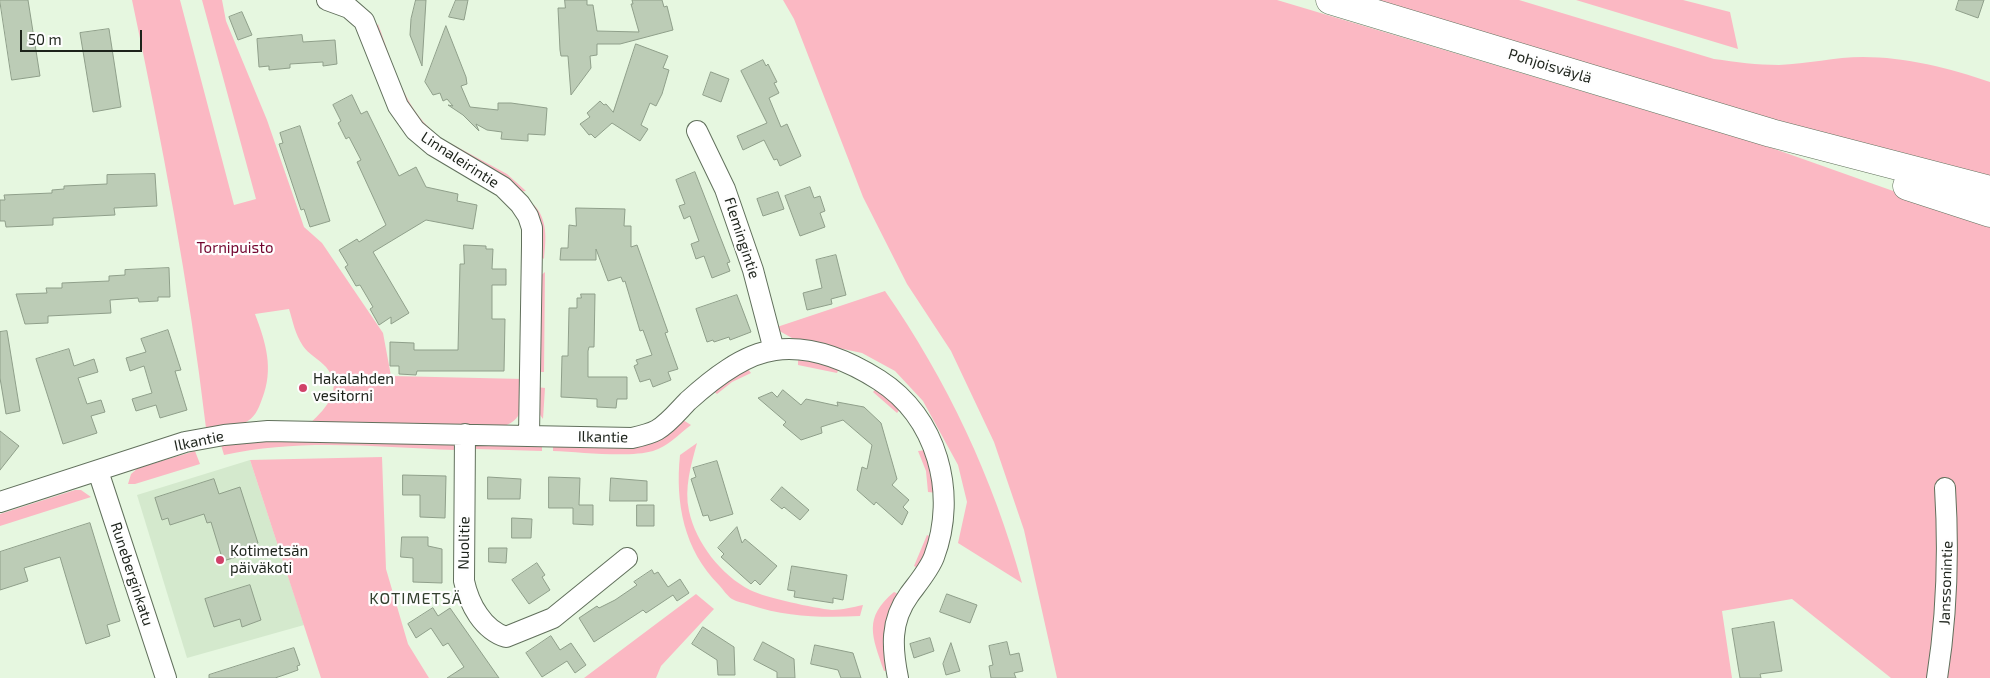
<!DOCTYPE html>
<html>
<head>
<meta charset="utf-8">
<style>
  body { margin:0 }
  #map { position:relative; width:1990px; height:678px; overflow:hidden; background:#e6f7e0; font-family:"Exo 2",sans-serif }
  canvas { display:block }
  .scale { position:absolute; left:20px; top:30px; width:122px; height:22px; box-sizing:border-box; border:2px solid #1d231b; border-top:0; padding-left:6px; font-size:15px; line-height:18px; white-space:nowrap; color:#1d231b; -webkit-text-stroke:4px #fefefe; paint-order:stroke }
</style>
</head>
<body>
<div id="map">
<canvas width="1990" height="678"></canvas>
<div class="scale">50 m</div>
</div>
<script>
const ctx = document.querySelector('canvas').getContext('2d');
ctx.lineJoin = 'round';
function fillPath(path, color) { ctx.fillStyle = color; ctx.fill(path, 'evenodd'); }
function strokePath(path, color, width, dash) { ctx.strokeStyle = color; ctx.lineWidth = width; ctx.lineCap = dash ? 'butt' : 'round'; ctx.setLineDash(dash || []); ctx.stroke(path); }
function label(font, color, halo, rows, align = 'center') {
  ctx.font = font + ' "Exo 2",sans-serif'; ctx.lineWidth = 4.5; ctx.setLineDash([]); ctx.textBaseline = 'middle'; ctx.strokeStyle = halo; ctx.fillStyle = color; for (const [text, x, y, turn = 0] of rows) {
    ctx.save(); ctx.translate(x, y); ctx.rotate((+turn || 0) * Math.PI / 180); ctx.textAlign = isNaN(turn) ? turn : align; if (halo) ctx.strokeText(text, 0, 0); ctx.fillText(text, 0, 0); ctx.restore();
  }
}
const built = new Path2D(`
  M250 460 304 625 187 658 137 495Z`);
const green = new Path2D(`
  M132 0H180L234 205 256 199 202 0H222L226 21 267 120 304 227 322 243 383 333 391 376 523 379C523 399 526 419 504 426L310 423C327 408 344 388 326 367 319 359 308 354 303 346 295 334 293 322 289 309L255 314C266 343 274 369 262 399 258 410 255 418 244 423 234 428 218 427 206 428 189 284 162 142 132 0Z
  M783 0H1277L1769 147 1896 192 1990 221V678H1891L1792 599 1722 611 1732 678H1057L1024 530 994 442 951 351 907 284 863 197 794 19Z
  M1376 0H1519L1714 59C1736 62 1757 65 1779 65 1807 64 1835 57 1863 57 1905 57 1950 68 1990 82V176L1856 144Z
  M1576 0H1683L1730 12 1738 49Z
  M378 24C393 63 402 105 435 133L432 136 412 118 374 30Z
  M450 143 507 174 526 191 518 192 447 147Z
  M534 205C548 220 546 239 544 259L540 256 530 211Z
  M545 272 544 372H537L539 277Z
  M885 291C947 380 993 478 1022 583L958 543 967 502 958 465 923 401 895 371 862 353 792 338 774 328Z
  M798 360 821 362 839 368 837 373 798 365Z
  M748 369 751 373 732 382 717 394 713 391 729 378Z
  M537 387 545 388 543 419C536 411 537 398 537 387Z
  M877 388 901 408 897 413 873 392Z
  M683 420 691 425C679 434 667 447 653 451 629 458 580 452 553 451V445Z
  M246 440 454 441 455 450C379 447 299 438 224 455L221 445Z
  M476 442 542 444V451L476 449Z
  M697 443C691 465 684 488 689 511 696 543 721 575 750 590 766 598 814 608 832 610 842 610 853 607 863 605L860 616C823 618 786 617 750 605 745 603 737 602 732 599 727 596 723 589 719 585 684 550 675 503 680 455Z
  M927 450 937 493 928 492 926 471 918 451Z
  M195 451 200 464 135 484H128L131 474 138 468Z
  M382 457 386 569 408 644 429 678H321L250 460Z
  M75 490H81L91 497 0 526V514Z
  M927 535 932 537 919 569 914 566Z
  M894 592 901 595C881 622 882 638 889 670L884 671C872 636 863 618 894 592Z
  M696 594 714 609 661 666 656 678H584Z`);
const building = new Path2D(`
  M0 0H28L40 76 12 80Z
  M416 0H426L422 66 410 35 411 19Z
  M456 0H468L464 20 449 17Z
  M565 0H587V5H593L597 31 639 32 631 4H633L632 0H662L664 7 667 6 673 30 620 44H597V55L590 56 591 68 571 95 568 56H561L560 50 558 8H565Z
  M1959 0H1984L1978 18 1956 10Z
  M242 12 252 35 238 40 229 17Z
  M446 26 466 77 467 84 461 86 470 107 498 110V103H511L547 108 545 135 528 134V141L501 139 502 132 487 130 476 124 479 131 463 115 448 105 453 106 447 99 443 101 440 93 433 95 425 82Z
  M109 29 121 107 93 112 80 33Z
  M302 35 303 42 335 40 337 64 323 66V62L290 64V68L269 70V66L259 67 257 39Z
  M636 44 668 56 663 68 669 70 662 94 656 106 650 103 641 125 648 129 640 141 612 123 595 138 591 134 589 135 580 124 590 117 587 113 600 101 604 105 606 104 613 112Z
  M763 60 766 66 768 64 777 82 774 83 779 93 769 98 781 127 787 124 801 156 780 166 777 159 774 160 764 140 743 150 737 136 767 123 741 71Z
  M711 72 729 79 721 102 703 95Z
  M352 95 361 114 367 111 399 176 416 167 426 187 458 194 457 201 477 205 473 229 426 220 373 252 409 313 391 324V317L379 325 370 309 373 307 360 285 356 286 345 267 348 265 339 250 357 239 359 242 386 225 357 162 361 160 349 137 346 139 338 123 341 121 333 105Z
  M300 126 330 221 310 227 304 209 301 210 279 144 283 143 280 133Z
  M695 172 730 262 727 263 730 271 712 278 704 256 696 259 691 244 699 241 690 216 684 219 679 206 685 204 676 180Z
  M155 174 157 206 114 208 115 215 53 218V225L6 227 5 221H0V200H5L4 195 52 193V190L64 189V186L107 184V175Z
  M810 187 814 198 820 196 825 211 820 213 825 227 800 236 785 196Z
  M778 192 784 209 763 216 757 199Z
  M576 208 625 209 624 226H631V247L637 245 668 332 665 333 678 369 668 372 671 380 653 387 650 379 640 382 634 366 638 364 636 360 652 355 643 330 640 331 625 281 623 282 621 277 608 281 596 249V260H560L561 248H568L569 225 576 226Z
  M464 245 486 246V249H493L492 269H506V285H492V319H505L504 371H417L416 375 399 374V366H390V342L414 343V350H458L460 264H464Z
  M836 255 846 295 831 299 832 304 807 310 803 293 822 288 816 260Z
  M169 268 170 297H158V301L139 302 138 298 110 300 111 313 48 316V323L25 324 16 294 47 293 46 288H62V283L109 281V276L125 275V270Z
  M581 294H595L594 347H589L588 351V377H627V399H617L616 408 597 407V399L561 397 562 356H568L569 308H577V298H581Z
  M737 295 751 332 730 340 729 337 714 342 713 340 707 342 696 309Z
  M168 330 181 370 175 371 187 410 160 418 156 405 136 411 132 399 152 393 144 366 130 371 126 358 146 352 141 339Z
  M7 331 20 411 6 414 0 378V332Z
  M69 349 74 366 94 359 98 372 78 378 87 404 101 400 105 412 91 416 97 433 63 444 36 359Z
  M783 390 801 405 806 399 838 406 837 402 864 407 881 423 897 479 892 485 909 500 903 507 908 512 902 525 876 502 874 505 857 490 862 467 867 469 872 445 843 420 821 427 822 433 801 440 783 425 786 422 758 398 772 392 777 397Z
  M0 431 19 446 0 470Z
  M717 461 733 514 710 521 708 515 703 516 691 479 696 477 693 468Z
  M403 475 446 476 445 518 420 517V495H403Z
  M488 477 521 479 520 499H488Z
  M549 477 580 478 579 505H593V525L573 524V508H549Z
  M611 478 647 481V501H610Z
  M214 479 219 494 240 487 258 543 251 546 253 552 223 561 211 522 207 523 204 514 170 525 168 518 162 520 155 498Z
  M782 487 809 510 800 520 784 507 782 509 771 500Z
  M637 505H654V526H637Z
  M512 518 532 519 531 538H512Z
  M90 523 120 621 107 625 110 636 86 644 60 557 24 568 28 581 0 590V552Z
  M737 527 742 543 745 539 777 566 760 585 755 580 751 584 721 557 724 554 718 548Z
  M402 537H428V546L442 549V583L413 582V558L401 557Z
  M489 548H507L506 563 489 562Z
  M537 563 545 575 542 577 550 590 529 604 512 580Z
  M792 566 847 575 843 600 833 598V603L794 597 795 591 788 590Z
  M652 570 654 574 658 572 668 587 680 579 689 593 677 601 673 595 646 613 643 610 594 642 579 618 597 606 599 608 615 600 637 585 634 582Z
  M250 585 261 620 242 627 240 619 214 627 205 599Z
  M947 594 977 605 970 623 940 612Z
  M433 608 438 616 450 608 499 678H447L464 667 448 643 443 646 431 628 416 638 408 624Z
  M1774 622 1782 671 1760 674 1761 678H1740L1732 629Z
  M703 627 734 647 735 675H718L717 660 692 644Z
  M551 636 560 650 571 643 586 665 575 673 567 661 542 677 526 653Z
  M930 638 934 651 914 658 910 644Z
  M763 642 794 659 795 678H777V672L754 660Z
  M1007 642 1010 655 1019 653 1023 671 1014 673 1016 678H991L989 666 993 665 989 646Z
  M951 643 960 671 946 675 943 664Z
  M815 645 853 653 861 678H841L838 670 811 664Z
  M294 648 300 665 297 666 298 670 284 675 275 678H209V675Z`);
const street = new Path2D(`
  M327 0 349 8 364 21 398 106 415 130 434 146 503 187 520 204 528 216 532 228V246L529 435
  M697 131 725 189 753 270 774 350
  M465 434 464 581C469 604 483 630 506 637L553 618 627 558
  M98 471 166 678
  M0 502 185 442 224 435 268 431 632 438C641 436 650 434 657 430 669 423 679 410 688 401 711 380 743 354 775 350 811 345 849 361 879 380 937 417 958 493 934 557 929 570 917 584 909 595 890 621 892 648 898 678
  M1937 678C1947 615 1949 552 1945 488`);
const secondary = new Path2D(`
  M1330 0 1771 133 1990 190
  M1907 186 1990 213`);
const markers = [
  [303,388,5,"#d04269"],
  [220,560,5,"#d04269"]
];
const streetNames = [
  ["Pohjoisväylä",1550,66,17],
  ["Linnaleirintie",460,160,33],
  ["Flemingintie",742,238,72],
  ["Ilkantie",603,437,1],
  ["Ilkantie",199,441,-12],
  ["Nuolitie",464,543,-89],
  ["Runeberginkatu",132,574,72],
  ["Janssonintie",1946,583,-88]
];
const parkNames = [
  ["Tornipuisto",235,248]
];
const poiNames = [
  ["Hakalahden",313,379],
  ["vesitorni",313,396],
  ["Kotimetsän",230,551],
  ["päiväkoti",230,568]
];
const neighbourhoodNames = [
  ["KOTIMETSÄ",416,599]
];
fillPath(built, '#d4e9cd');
fillPath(green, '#fbb8c3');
fillPath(building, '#bcccb6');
strokePath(building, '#8f9f8a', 1);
strokePath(street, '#61705c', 22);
strokePath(secondary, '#61705c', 29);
strokePath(street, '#fff', 20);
strokePath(secondary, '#fff', 28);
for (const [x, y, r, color] of markers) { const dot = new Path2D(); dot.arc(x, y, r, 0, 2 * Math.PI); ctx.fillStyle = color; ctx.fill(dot); strokePath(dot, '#fefefe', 2); }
label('15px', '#1d231b', '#fefefe', streetNames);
label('15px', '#71032d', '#fefefe', parkNames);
label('15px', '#1d231b', '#fefefe', poiNames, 'left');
ctx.letterSpacing = '1px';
label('16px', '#33402e', '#fefefe', neighbourhoodNames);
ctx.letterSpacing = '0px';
</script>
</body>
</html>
